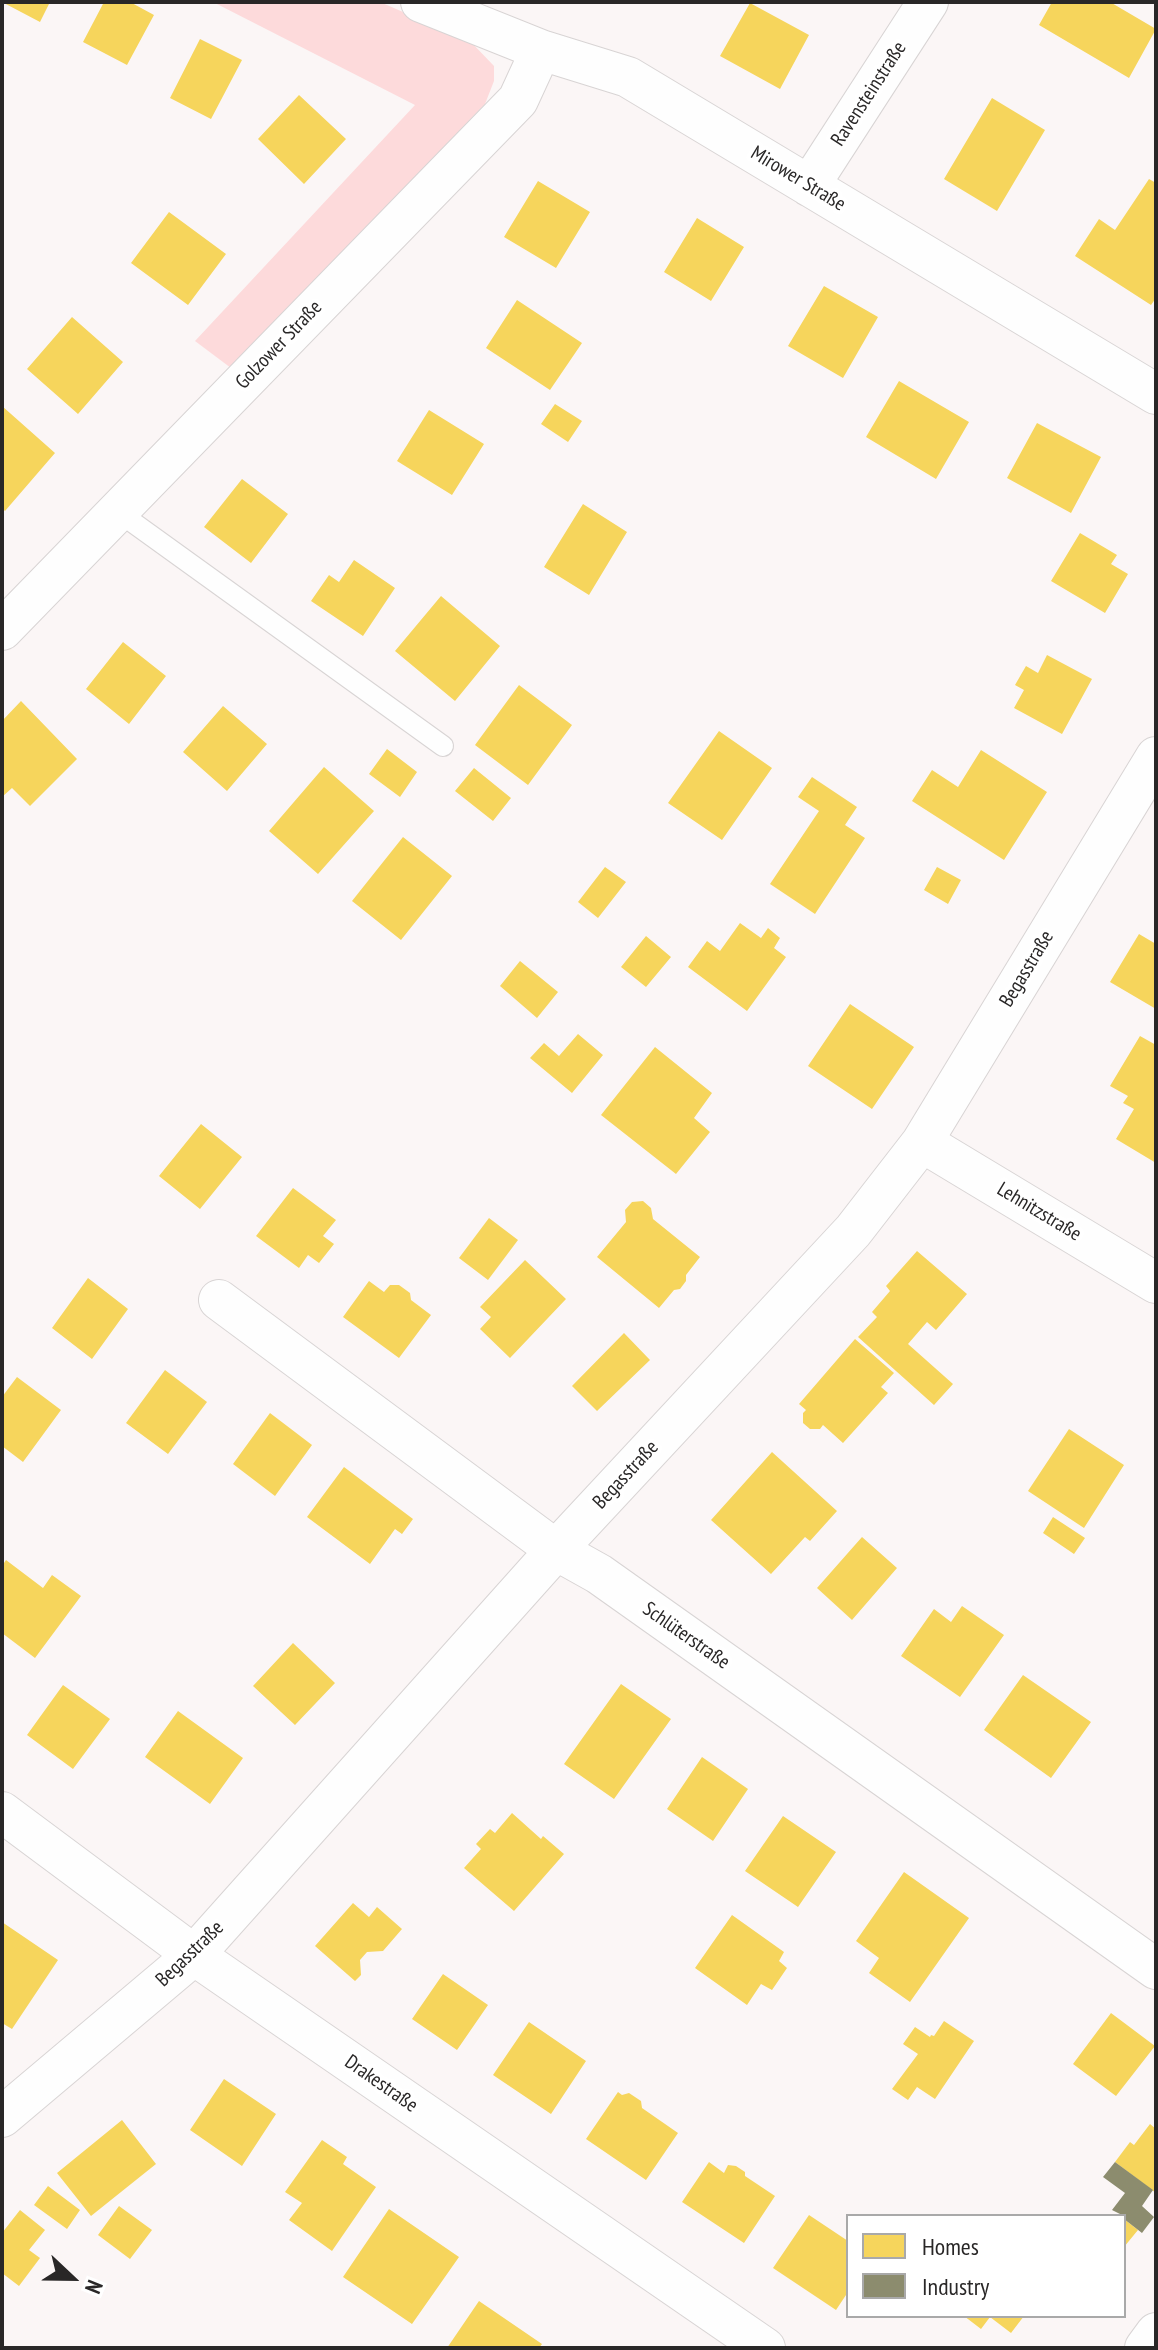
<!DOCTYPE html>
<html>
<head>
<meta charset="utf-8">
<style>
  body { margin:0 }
  #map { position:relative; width:1158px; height:2350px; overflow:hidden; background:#fbf6f6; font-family:"PT Sans Narrow",sans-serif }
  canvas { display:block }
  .frame { position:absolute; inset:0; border:4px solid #292727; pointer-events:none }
  .legend { position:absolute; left:846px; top:2214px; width:280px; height:104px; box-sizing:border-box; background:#fff; border:2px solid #a9a9a9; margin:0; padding:10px 14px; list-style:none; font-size:24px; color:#292727 }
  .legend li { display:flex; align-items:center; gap:16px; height:40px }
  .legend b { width:40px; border:2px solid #a9a9a9 }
  .north { position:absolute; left:32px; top:2238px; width:80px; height:80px; -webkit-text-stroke:6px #fff; paint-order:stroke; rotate:112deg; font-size:22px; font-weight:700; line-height:32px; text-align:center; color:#292727 }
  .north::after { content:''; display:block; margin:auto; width:28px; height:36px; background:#292727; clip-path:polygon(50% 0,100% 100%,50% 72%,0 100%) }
</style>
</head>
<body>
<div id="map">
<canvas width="1158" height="2350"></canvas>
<div class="frame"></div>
<ul class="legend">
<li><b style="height:22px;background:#f6d55c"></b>Homes</li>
<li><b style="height:22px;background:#8c8c6e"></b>Industry</li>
</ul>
<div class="north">N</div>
</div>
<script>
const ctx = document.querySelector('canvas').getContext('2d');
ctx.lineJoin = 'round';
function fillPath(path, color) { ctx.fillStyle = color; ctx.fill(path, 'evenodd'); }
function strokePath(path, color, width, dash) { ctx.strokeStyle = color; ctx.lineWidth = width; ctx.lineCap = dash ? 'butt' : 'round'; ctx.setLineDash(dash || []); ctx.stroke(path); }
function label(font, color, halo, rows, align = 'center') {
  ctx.font = font + ' "PT Sans Narrow",sans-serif'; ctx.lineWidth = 8; ctx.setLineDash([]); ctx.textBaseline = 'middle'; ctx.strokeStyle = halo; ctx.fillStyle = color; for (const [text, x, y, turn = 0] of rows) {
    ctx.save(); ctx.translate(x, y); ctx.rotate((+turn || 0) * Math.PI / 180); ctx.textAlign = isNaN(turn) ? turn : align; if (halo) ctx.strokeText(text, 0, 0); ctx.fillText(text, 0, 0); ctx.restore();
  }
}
const green = new Path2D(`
  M213 2H380L470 41 494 66V81L485 104 231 368 195 341 415 105Z`);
const homes = new Path2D(`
  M2 2H50L40 22Z
  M104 2H130L154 15 127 65 83 42Z
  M1052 2H1110L1156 29 1129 78 1039 25Z
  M750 3 809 35 780 89 720 56Z
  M200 39 242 60 211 119 170 98Z
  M299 95 346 139 304 184 258 139Z
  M992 98 1045 130 997 211 944 179Z
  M1149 179 1156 183V298L1151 305 1075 256 1099 219 1115 230Z
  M538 181 590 212 556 268 504 237Z
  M169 212 226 254 188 305 131 263Z
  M697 218 744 247 711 301 664 272Z
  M824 286 878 317 843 378 788 346Z
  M517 300 582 343 550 390 486 348Z
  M72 317 123 362 78 414 27 369Z
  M899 381 969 422 936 479 866 437Z
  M555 404 582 421 568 442 541 424Z
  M2 406 55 453 5 511 2 508Z
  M429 410 484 444 452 495 397 461Z
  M1037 423 1101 457 1071 513 1007 478Z
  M242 479 288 514 251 563 204 527Z
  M583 504 627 532 589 595 544 567Z
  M1080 533 1117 555 1111 564 1128 574 1105 613 1051 581Z
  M354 560 395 588 363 636 311 601 329 575 339 582Z
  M441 596 500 646 455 701 395 651Z
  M123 642 166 676 129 724 86 689Z
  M1047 655 1092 679 1062 734 1014 708 1024 690 1015 685 1026 666 1038 673Z
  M519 685 572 725 528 785 475 745Z
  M21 701 77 759 30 806 12 788 2 797V721Z
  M223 706 267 744 227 791 183 752Z
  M719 731 772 768 722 840 668 803Z
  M387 749 417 772 400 797 369 774Z
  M981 750 1047 792 1004 860 912 801 932 770 958 787Z
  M324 767 374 811 318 874 269 831Z
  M474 768 511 798 493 821 455 791Z
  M812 777 857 807 845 825 865 838 815 914 770 884 819 811 798 797Z
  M403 837 452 876 401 940 352 901Z
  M605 867 626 882 598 918 578 902Z
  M937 867 961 880 948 904 924 890Z
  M740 923 761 938 768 928 780 938 774 948 786 957 747 1011 688 967 707 941 720 951Z
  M1139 934 1156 944V1009L1110 982Z
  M646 936 671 957 646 987 621 967Z
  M520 961 558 992 537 1018 500 986Z
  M850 1004 914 1047 872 1109 808 1066Z
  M578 1034 603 1055 572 1093 530 1058 544 1043 559 1056Z
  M1140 1036 1156 1045V1163L1116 1139 1134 1109 1123 1103 1128 1096 1110 1086Z
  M655 1047 712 1093 694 1118 710 1132 676 1174 601 1115Z
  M201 1124 242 1157 200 1209 159 1176Z
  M293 1188 336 1220 323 1236 334 1244 319 1263 308 1255 299 1268 256 1236Z
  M643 1201 651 1208 653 1219 700 1257 686 1275V1281L680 1289 674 1290 659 1308 597 1257 626 1222 625 1210 632 1202Z
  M489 1218 518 1240 488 1280 459 1258Z
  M917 1251 967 1294 936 1330 927 1322 908 1344 953 1384 934 1405 858 1337 877 1317 872 1312 890 1291 886 1286Z
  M525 1260 566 1299 510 1358 480 1329 491 1317 480 1307Z
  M88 1278 128 1309 92 1359 52 1328Z
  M369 1281 384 1292 390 1285H399L410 1293 411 1300 431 1315 399 1358 343 1317Z
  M624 1333 650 1360 597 1411 572 1386Z
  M855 1339 894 1373 881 1387 888 1393 843 1443 823 1425 820 1429H810L803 1423V1413L806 1410 799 1404Z
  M165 1370 207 1402 168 1454 126 1423Z
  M17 1377 61 1410 23 1462 2 1446V1397Z
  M270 1413 312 1445 275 1496 233 1464Z
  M1069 1429 1124 1465 1084 1528 1028 1491Z
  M772 1452 837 1511 810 1541 805 1537 771 1574 711 1520Z
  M344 1467 413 1519 402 1534 395 1529 370 1564 307 1517Z
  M1053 1517 1085 1538 1074 1554 1043 1533Z
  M862 1537 897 1568 852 1620 817 1588Z
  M6 1560 43 1588 52 1575 81 1596 35 1658 2 1633V1566Z
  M962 1606 1004 1635 960 1697 901 1656 934 1609 951 1622Z
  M293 1643 335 1683 295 1725 253 1686Z
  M1023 1675 1091 1722 1051 1778 984 1730Z
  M621 1684 671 1719 614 1799 564 1764Z
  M63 1685 110 1719 73 1769 27 1735Z
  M178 1711 243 1758 210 1804 145 1757Z
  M702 1757 748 1789 713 1841 667 1809Z
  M512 1813 541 1839 543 1836 564 1854 514 1911 464 1868 481 1849 476 1844 490 1829 495 1833Z
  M783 1816 836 1852 798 1907 745 1871Z
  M904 1872 969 1918 910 2002 869 1973 879 1958 856 1941Z
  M353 1903 369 1917 377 1907 402 1929 383 1951 367 1952 360 1960 361 1975 355 1981 315 1946Z
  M732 1915 784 1952 779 1961 787 1968 772 1990 761 1984 747 2005 695 1968Z
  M2 1922 58 1960 12 2029 2 2023Z
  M443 1974 488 2005 457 2050 412 2019Z
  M1111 2013 1155 2046 1116 2096 1073 2064Z
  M944 2021 974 2041 935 2099 917 2087 908 2100 892 2089 918 2054 903 2044 915 2027 930 2037 931 2035 934 2036Z
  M529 2022 586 2061 551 2114 493 2075Z
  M224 2079 276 2114 242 2166 190 2130Z
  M618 2092 622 2095 629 2093 641 2101 642 2108 678 2133 646 2180 586 2139Z
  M122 2120 156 2164 91 2216 57 2173Z
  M1150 2124 1156 2129V2193L1115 2162 1130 2142 1134 2145Z
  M322 2140 347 2157 343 2164 376 2187 332 2251 289 2220 302 2203 285 2192Z
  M709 2162 724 2173 728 2165 736 2166 745 2172V2176L775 2196 744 2243 682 2202Z
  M48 2186 80 2210 67 2229 34 2205Z
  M119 2206 152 2230 130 2259 98 2235Z
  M389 2209 459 2257 412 2324 343 2277Z
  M20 2210 45 2230 29 2250 40 2258 19 2286 2 2273V2233Z
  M809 2215 848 2241V2292L836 2310 773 2268Z
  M1124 2219 1138 2230 1124 2247Z
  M479 2301 542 2344 539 2348H447Z
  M964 2316H1024L1011 2333 990 2317 981 2329Z`);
const industry = new Path2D(`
  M1115 2162 1153 2190 1142 2206 1154 2217 1142 2233 1124 2219V2216L1112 2210 1125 2193 1103 2177Z`);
const lane = new Path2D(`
  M117 511 443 746`);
const street = new Path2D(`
  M421 2 541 50 628 77 1156 394
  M809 186 928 2
  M2 630 518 100 541 50
  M922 1142 1156 1283
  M219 1300 556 1550 599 1574 1156 1969
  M2 1812 194 1955 765 2348
  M2 2117 194 1955 556 1550 853 1231 922 1142 1156 757
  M1145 2348 1156 2333`);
const streetNames = [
  ["Ravensteinstraße",869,94,-57],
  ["Mirower Straße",798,179,31],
  ["Golzower Straße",279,345,-46],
  ["Begasstraße",1027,969,-59],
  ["Lehnitzstraße",1039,1212,31],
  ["Begasstraße",626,1475,-47],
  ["Schlüterstraße",686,1636,35],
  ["Begasstraße",190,1954,-44],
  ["Drakestraße",381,2084,35]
];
fillPath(green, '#fddadb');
fillPath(homes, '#f6d55c');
fillPath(industry, '#8c8c6e');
strokePath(lane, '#d8d4d4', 22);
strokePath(street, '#d8d4d4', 42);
strokePath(lane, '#fefefe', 20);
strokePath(street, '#fefefe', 40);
label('20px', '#292727', '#fff', streetNames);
</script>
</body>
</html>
